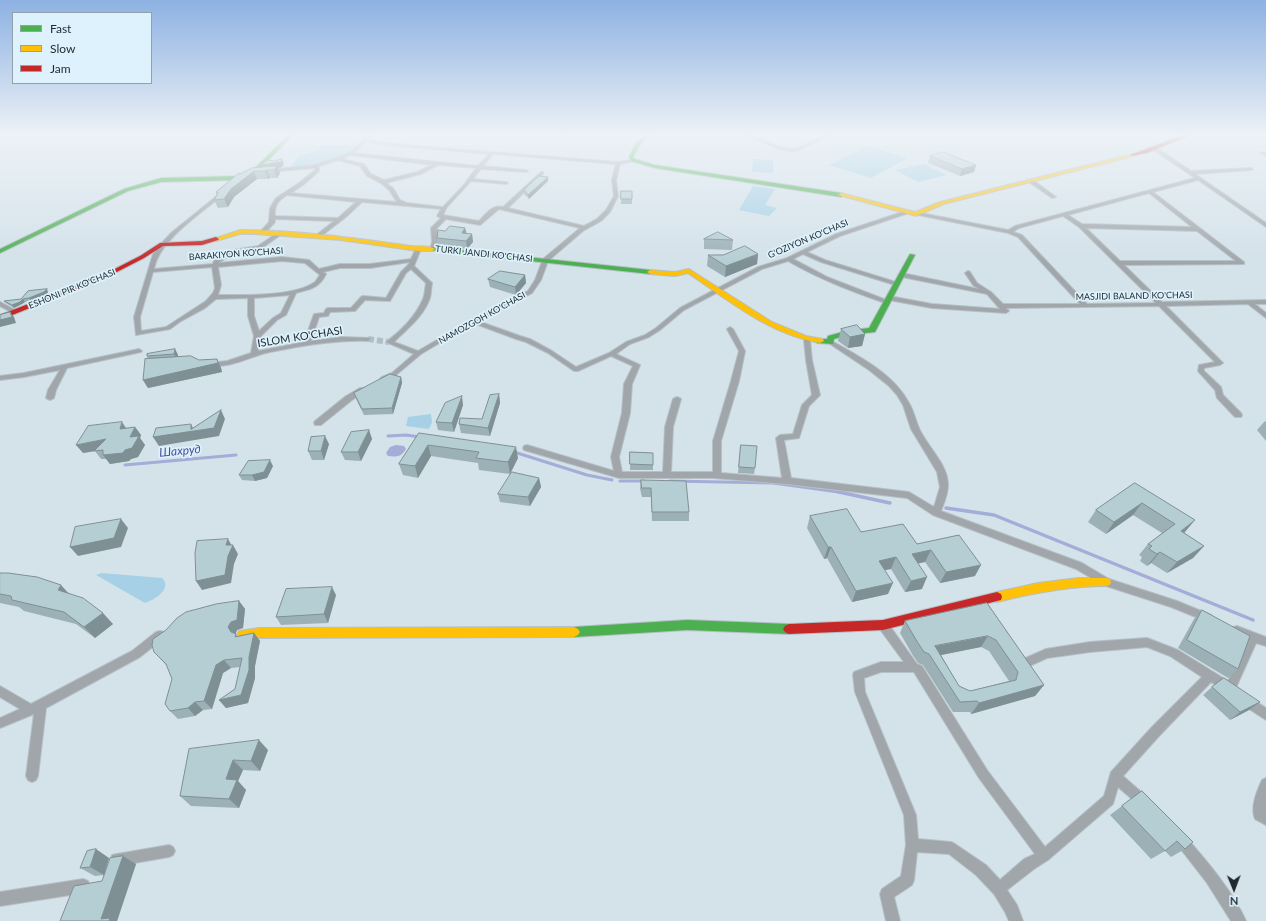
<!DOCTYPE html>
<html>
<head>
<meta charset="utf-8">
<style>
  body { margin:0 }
  #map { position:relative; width:1266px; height:921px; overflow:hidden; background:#d4e2ea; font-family:Lato,sans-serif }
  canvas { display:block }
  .legend { position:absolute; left:12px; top:12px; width:140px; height:72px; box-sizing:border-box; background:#ddf2fd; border:1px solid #91a2aa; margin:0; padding:5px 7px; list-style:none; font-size:12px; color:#1f292e }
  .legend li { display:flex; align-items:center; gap:8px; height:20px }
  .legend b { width:20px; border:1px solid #91a2aa }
  .north { position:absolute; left:1214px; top:869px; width:40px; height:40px; -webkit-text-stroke:3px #ddf2fd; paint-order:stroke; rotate:179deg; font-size:11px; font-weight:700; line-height:16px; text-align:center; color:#1f292e }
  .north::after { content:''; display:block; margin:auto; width:14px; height:18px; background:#1f292e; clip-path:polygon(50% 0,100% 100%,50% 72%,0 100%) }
</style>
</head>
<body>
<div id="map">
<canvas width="1266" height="921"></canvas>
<ul class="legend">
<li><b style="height:5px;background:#4caf50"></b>Fast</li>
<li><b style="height:5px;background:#ffc107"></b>Slow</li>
<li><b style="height:5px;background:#c62828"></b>Jam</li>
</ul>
<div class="north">N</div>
</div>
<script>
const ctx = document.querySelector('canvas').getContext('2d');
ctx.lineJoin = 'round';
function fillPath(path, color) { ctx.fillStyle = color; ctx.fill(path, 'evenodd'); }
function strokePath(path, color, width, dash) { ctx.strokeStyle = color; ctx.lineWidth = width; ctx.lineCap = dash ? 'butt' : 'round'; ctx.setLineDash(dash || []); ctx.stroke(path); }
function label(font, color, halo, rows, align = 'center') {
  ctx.font = font + ' Lato,sans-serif'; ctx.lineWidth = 3.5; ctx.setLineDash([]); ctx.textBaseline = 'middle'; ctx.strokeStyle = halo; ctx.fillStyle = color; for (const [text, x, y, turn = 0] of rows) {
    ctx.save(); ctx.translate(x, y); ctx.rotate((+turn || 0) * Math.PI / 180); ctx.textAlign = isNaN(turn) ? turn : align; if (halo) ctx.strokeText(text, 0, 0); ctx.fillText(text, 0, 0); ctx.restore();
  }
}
const green = new Path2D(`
  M354 145V147C343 157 305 171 291 166L299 156 319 149 320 145Z
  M867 146 908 158 871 178 829 165Z
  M753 159 773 160V173L752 172Z
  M924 164 947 175 918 182 895 170Z
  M753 186 775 189 765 205 777 208 769 216 739 210Z
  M431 414 432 422 429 429 406 426 408 417Z
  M101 573 162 578C173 589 154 600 145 603L96 575Z`);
const water = new Path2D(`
  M396 445 404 446 406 449C401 457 397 457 388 456L386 453 390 447Z`);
const streamFar1 = new Path2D(`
  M388 436 406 435 420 437
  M514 452 587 475 612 480
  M125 465 236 455
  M620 481H644
  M670 481 773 483 846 493`);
const stream = new Path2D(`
  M839 492 890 503
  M946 508 994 515 1253 620`);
const streetTunnel = new Path2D(`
  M368 339 389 342`);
const street = new Path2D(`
  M367 134H372L367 139 394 144 618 162 635 159V161L620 164 616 180 618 196 610 212 601 221 583 231 548 261 541 280 532 293 478 321 520 336 530 339 552 351 576 367 609 353 626 342 645 335 656 328 680 308 758 267 787 258 836 234 905 211H909V213L840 236 807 252 825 260 899 283V285H895L821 262 803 254 793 259 827 277 889 301V303H885C851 291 819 279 788 261L762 269 684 310 660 330 649 337 630 344 616 354 640 365 632 384 630 413 619 457 622 472H663L665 427 673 399 677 397 681 399 673 427 671 472H713V441L731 381 739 351 727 329 730 327 733 329 745 351 739 381 721 441V473L782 478 776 438 780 435 793 434 802 405 812 395 806 360 804 340 807 338 810 340 812 360 820 395 809 406 799 438 784 440 791 478 909 492 934 507 940 487 937 472 911 429 903 405 897 395 889 386 869 370 827 342 830 340 832 341C860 357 894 374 909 403 915 413 916 424 922 434 931 450 948 466 948 485 948 494 944 503 941 511L1082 563 1109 579 1177 601 1211 615 1213 618 1211 621 1208 622 1171 607 1103 585 1076 569 933 515 907 498 787 484 713 478H619L524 450 523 448 524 446 527 445 614 471 611 457 622 413 624 384 633 366 611 356 578 371H574L548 353 526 342 516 339 473 323 421 354 396 375 386 381H382L380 379 382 377 392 373 414 354 386 342C400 332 416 316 423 299 425 294 425 288 426 283L411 269 406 273 390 301 365 300 355 311 330 312 328 316 319 317 311 341 342 337 370 338 371 339 368 341C340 340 313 344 286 349 277 351 267 352 259 355 244 360 225 369 209 365L208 364 209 363 227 361 251 353 254 336 248 316V298L216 299 205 308 181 321 170 329 136 335 134 317 153 254 159 246 171 233 224 190H226V192C204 212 159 239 154 269L213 264 214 260 233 250 258 246 280 231 283 233 282 234 262 248 236 252 218 263 282 257 309 260 319 269 340 264H370L411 259 416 248H420L421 249 414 266 432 283C431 288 431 294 430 298 424 316 407 329 394 342L418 351 471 320 528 291 535 280 543 259 580 228 499 209 480 225 446 219 437 228 438 242 436 249 433 251 430 249 432 242 431 228 441 218 437 216 441 209 362 202 346 217 320 237 315 236 334 221 275 219V222L265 233H261V231L269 222 270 208 276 198 299 183 315 170V168L268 172 266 171V170L314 165 336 158 353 150 362 141V139ZM366 142 394 146 489 154 478 166 354 153ZM493 154 616 164 612 180 614 196 606 210 597 219 584 226 508 208 543 174V172H541L503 207C492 204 486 214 479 221L443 215 447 207 471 181 506 184 508 183 506 182 473 179 481 169 526 172 528 171 526 170 483 166ZM350 155 432 165 417 172 384 180 371 174 364 164 342 159ZM338 160 360 166 367 176 381 183 389 190 397 202 291 193 303 185 319 171V166ZM438 165 476 168 463 186 443 207 407 203 400 200 393 188 386 183 421 174ZM287 195 356 202 338 218 275 216C274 205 278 201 287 195ZM282 261 305 263 320 275C318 277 317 280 315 282 294 297 243 295 218 295L221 285 218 267ZM410 262 408 265 401 272 386 298 363 296 361 297 351 308H328L326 309 324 313 314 314 304 342 258 351 260 337 277 320 286 315 296 293C311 289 319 288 326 274L323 272 340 268H370ZM212 267 215 288 213 293 206 301 166 327 141 331 140 317 153 272ZM290 295 281 313 273 318 259 331 254 316V298Z
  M561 134H566V135L564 136Z
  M742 134C760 134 775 149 793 149 803 149 819 134 833 134L794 152 779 149Z
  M1152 147H1156L1191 171 1251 168 1253 169 1251 170 1195 174 1266 223V227L1198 180 1153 192 1244 262V264L1124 265 1162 302 1266 300V304H1255L1266 313V318L1248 304 1166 306 1223 363 1220 365 1204 368V371L1221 387 1223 395 1241 413 1242 415 1241 417H1235L1217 398 1215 390 1198 371 1199 365 1215 362 1159 306 1006 308 1009 311 1006 313 932 308 889 300 886 298 889 296 932 304 1000 309 987 294 902 277 899 275 902 273 979 289 973 285 965 273 968 271 970 272 977 283 991 292 1003 304H1080L1018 237 1008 233 913 214 916 212 1008 230 1015 226 1195 178 1152 149ZM1149 193 1192 227 1082 224 1068 215ZM1063 216 1079 227 1156 303 1087 304 1022 235 1013 232 1019 228ZM1086 228 1197 231 1236 261H1120Z
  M1262 152 1266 153V156L1260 153Z
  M1029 180H1033L1056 197 1052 198 1029 182Z
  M0 302 17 311 18 312 15 314 13 313 0 306Z
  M139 349 142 351 141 352 67 368 56 390 54 398 50 400 46 398 48 390 60 370 24 377 0 380V376L24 373Z
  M360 388H366L367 390 352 400 321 425H315L314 423 315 421 346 396Z
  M883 621 887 622 917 664 922 666 987 770 1045 847 1104 796 1111 772 1152 727 1202 677 1170 656 1147 647 1090 652 1047 658 1025 668 1021 666 1020 663 1021 660 1046 649 1090 642 1147 638 1178 650 1228 681 1248 639 1233 633 1232 630 1233 627 1237 626 1266 637V646L1256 643 1234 692 1230 693 1211 682 1160 735 1123 776 1148 798 1150 802 1148 806 1144 808 1140 806 1118 787 1113 804 1048 860 1034 869 1007 890 1017 905 1023 921H1009L1005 912 994 894 976 875 949 854 917 852 914 880 912 885 894 897 900 921H886L880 894 882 889 901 876 906 845 904 815 855 692 853 675 854 672 881 662H904L879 628 878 625 879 622ZM881 672H914L979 778 1035 854 1024 859 1000 880 986 865 955 844 951 842 918 839 916 815 865 692 864 678Z
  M160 631 164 632 165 635 164 638 140 657 46 708 38 776 36 780 32 782 28 780 26 776 34 714 0 728V718L20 709 0 697V686L31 704 132 651 156 632Z
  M1247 696 1266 708V720L1243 705 1242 701 1243 697Z
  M1266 778V825L1255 819C1250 807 1257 791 1262 780Z
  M1180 833 1184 835C1205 859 1233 891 1246 921H1231L1207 883 1176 843 1174 839 1176 835Z
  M169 845 173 847 175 851 173 855 169 857 117 866 112 865 111 860 112 855 117 854Z
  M83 879 88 881 90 886 88 891 83 893 0 906V892Z`);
const fast = new Path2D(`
  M289 134H294L254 175 239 180 161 182 128 191 0 253V249L124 189 161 178 239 176 250 173Z
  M645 134H650L640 145 633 157 635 159 655 165 841 193 844 195 841 197 655 168 631 161 629 157 636 143Z
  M432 247 650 270 653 272 650 274 430 250 429 249Z
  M910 254 915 255 875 332 847 335 834 339 833 344 817 343V339H827L828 336 846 331 869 328Z
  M687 620 789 624 793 626 795 629 793 632 789 634 687 630 574 637 570 635 568 632 570 629 574 627Z`);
const slow = new Path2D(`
  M1132 154 1134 155V156L944 204 916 216 838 195 841 193 915 212 940 202Z
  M240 230C297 230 355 238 411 246 418 247 430 245 435 249L432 251H418L340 240 254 234H240L216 241 213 239Z
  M689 269 772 322 806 336 823 339 824 341 820 343C769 334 729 301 688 273L675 276 650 274 647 272 650 270 675 272Z
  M1078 578H1106L1110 579 1111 582 1110 585 1106 586C1069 586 1033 593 997 602L993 600 992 597 993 594 997 592 1038 583Z
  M574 627 578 629 580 632 578 635 574 637 259 638 243 640 239 639 237 635 239 631 259 628Z`);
const jam = new Path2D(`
  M1186 134H1193L1147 153 1132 156 1130 155Z
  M216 237 219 239 218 240 202 245 163 246 144 258 109 276 0 320V315L105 274 140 256 160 243 202 241Z
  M997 592 1001 594 1002 597 1001 600 883 630 789 634 785 632 783 629 785 626 789 624 883 620Z`);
const wall = new Path2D(`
  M930 156 974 172 960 176 928 163Z
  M284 164 282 167 278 168 280 173 277 178H270L268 179H257L234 197 228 207 218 208 214 200 217 195 216 192 240 174 262 167Z
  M548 181 529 199 524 194V190Z
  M621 191H632V204H621Z
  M465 228 466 234H472L473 242 467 249 438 246 437 238 445 231Z
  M704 239 733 240 732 250 704 249Z
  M758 254 757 264 725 277 707 266 708 255Z
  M525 275 526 283 516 295 490 287 488 279Z
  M48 292 46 295 31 301 25 302 22 304 14 308 6 303 4 301 21 299Z
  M841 329 865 334 862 346 848 348 838 341Z
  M175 349 178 355 177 357 199 360 217 359 221 368 222 372 148 388 143 380 148 359 147 356Z
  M401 377 402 383 393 414 364 415 356 399 354 393Z
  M499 394 500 403 490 436 461 433 459 424 482 419Z
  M463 405 454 432 438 430 436 422Z
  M1265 421 1266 422V441L1257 430Z
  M135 427 141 435 140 438 145 445 138 457 131 459 129 461 110 464 106 459H101L95 451 83 453 126 428Z
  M369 430 372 439 361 461 345 460 341 452Z
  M419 433 518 458 510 474 479 470 478 463 431 456 418 478 403 475 399 464Z
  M329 444 324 460H312L308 451Z
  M741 445 755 468 754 474 738 473Z
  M630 452 653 453V470H630Z
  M273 466 267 478 255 481 242 480 239 475Z
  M539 478 541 487 530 506 500 502 498 494Z
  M641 480 689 512V521H652L651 497H642L640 489Z
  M1135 483 1185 532 1184 533 1204 546 1193 558 1167 573 1151 563 1147 566 1140 561 1142 557 1139 555 1148 544 1162 533 1133 515 1106 534 1088 522 1096 510Z
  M810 516 861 532 917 544 959 535 975 576 940 583 925 562 918 563 922 589 905 592 891 569 885 570 888 594 852 602 827 558 824 559 807 528Z
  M0 573 69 593 113 624 95 638 76 624 24 611 19 607 0 603Z
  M336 595 328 623 281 625 276 617Z
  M239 601 245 609 243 628 237 630 235 634 237 636 254 633 260 641 255 666V678L248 703 226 708 219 700 235 689 240 667 231 668 223 673 212 709 203 710 195 716 178 719 170 711 172 679 167 666 154 652Z
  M987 603 1044 685 1035 696 971 714 970 712H953L923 665 918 663 912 654 900 633 905 621ZM981 647 989 651 1009 681 970 691 959 686 941 655Z
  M1202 610 1238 669 1228 678 1178 648 1194 619Z
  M1212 687 1260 702 1249 710 1230 720 1203 695Z
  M189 749 268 750 260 771 243 770 238 781 246 790 239 808 191 806 180 796Z
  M1142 791 1185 849 1171 857 1165 851 1151 859 1110 815Z
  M123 856 136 864 117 921H60L102 881 104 875 95 876 80 868 109 858 105 872Z`);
const shadedWall = new Path2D(`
  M282 159 284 164 282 167 278 168 280 173 277 178 274 170H263L261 165Z
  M976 165 974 172 960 176 962 169Z
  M267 170 270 178 268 179 265 171Z
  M254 171 257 179 234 197 228 207 224 199 231 189Z
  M548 177V181L529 199 528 195Z
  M465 228 467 235 462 233Z
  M472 234 473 242 467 249 466 241Z
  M758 254 757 264 725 277 726 266Z
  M525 275 526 283 516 295 515 287Z
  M47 289 48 292 46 295 31 301 29 298Z
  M23 299 25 302 22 304 14 308 12 305Z
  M10 312 14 317 16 323 0 327V320Z
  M865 334 862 346 848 348 850 337Z
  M175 349 178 355 177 359 174 354Z
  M217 359 221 368 222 372 148 388 143 380Z
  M401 377 402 383 393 414 392 408Z
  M499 394 500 403 490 436 488 428Z
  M462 396 463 405 454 432 452 423Z
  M221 410 225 419 219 436 159 446 153 437 191 429V424L194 430Z
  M122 422 128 431 120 429Z
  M135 427 141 435 140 438 145 445 138 457 131 459 129 461 110 464 103 455 125 450 130 437Z
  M369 430 372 439 361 461 358 452Z
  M325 436 329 444 324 460 321 451Z
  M106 439 94 451H95L83 453 76 445Z
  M428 445 431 456 418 478 415 466Z
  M516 447 518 458 510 474 508 462Z
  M270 460 273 466 267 478 255 481 252 475Z
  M539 478 541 487 530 506 528 497Z
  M1142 503 1133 515 1106 534 1114 522Z
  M121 519 128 528 121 547 78 556 70 547Z
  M1195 520 1185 532 1171 543 1181 531Z
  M228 539 232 546 233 545 238 554 234 564 231 583 202 590 196 581 226 545Z
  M1204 546 1193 558 1167 573 1177 562Z
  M828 547H831L827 558 824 559Z
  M931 550 925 562 906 566 912 554Z
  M1160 552 1151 563 1147 566 1157 554Z
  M896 557 891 569 874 572 879 561Z
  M981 565 975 576 940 583 946 572Z
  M927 577 922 589 905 592 911 581Z
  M893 583 888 594 852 602 856 591Z
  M61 585 72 597 58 590Z
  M332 587 336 595 328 623 324 614Z
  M239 601 245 609 243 628 237 630 235 636 231 632 228 627Z
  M103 613 113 624 95 638 84 627Z
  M254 633 260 641 255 666V678L248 703 226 708 219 700 241 695Z
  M988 636 981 647 931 657 935 646Z
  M224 660 231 668 223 673 212 709 204 701 216 665Z
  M1044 685 1035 696 971 714 979 703Z
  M195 702 203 710 195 716 188 708Z
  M1260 702 1249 710 1230 720 1240 712Z
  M259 740 268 750 260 771 251 761Z
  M233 760 243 770 238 781 246 790 239 808 229 799 226 779Z
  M96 849 109 858 104 875 90 867Z
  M123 856 136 864 117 921H106L101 919Z`);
const building = new Path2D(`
  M943 152 976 165 962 169 930 156Z
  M282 159 281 162 261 165 268 160 274 161Z
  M277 166 274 170H267L265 171H254L231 189 224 199 214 200 218 193 216 192 239 173 240 174 252 168Z
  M539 176 548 177 528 195 524 190Z
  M621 191H632V199H621Z
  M450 226 465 228 462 233 472 234 466 241 437 238 438 230 445 231Z
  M718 232 733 240 704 239Z
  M745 246 758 254 726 266 708 255H723Z
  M500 271 525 275 515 287 488 279Z
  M47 289 44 292 29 298 23 299 20 302 12 305 4 301 21 299 28 291Z
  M10 312 12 317 0 320V315Z
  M857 325 865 334 850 337 841 329Z
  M175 349 174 354 147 356V354Z
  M191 356 199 360 217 359 218 363 143 380 145 359Z
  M390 374 401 377 392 408 362 409 354 393Z
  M499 394 488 428 459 424 460 418 482 419 490 395Z
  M462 396 452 423 436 422 445 403Z
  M221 410 214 428 153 437 156 428 191 424V429Z
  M122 422 120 429 135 427 130 437 139 436 132 448 125 450 123 453 103 455V450L94 451 106 439 76 445 88 426Z
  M369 430 358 452H341L351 432Z
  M419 433 516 447 508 462 476 458 479 452 428 445 415 466 399 464Z
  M325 436 321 451H308L311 437Z
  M741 445 757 446 755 468 739 467Z
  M630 452 653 453V465L630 464Z
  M270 460 264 472 252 475H239L248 461Z
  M512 472 539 478 528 497 498 494Z
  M641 480 686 481 689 512H652L651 488H642Z
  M1135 483 1195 520 1181 531 1204 546 1177 562 1160 552 1157 554 1149 549 1152 546 1148 544 1175 524 1142 503 1114 522 1096 510Z
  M847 509 861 532 903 524 917 544 959 535 981 565 946 572 931 550 912 554 927 577 911 581 896 557 879 561 893 583 856 591 831 547H828L810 516Z
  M121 519 114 538 70 547 75 527Z
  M228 539 226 545H233L228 556 225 575 196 581 195 553 197 541Z
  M0 573H8L37 577 61 585 58 590 83 598 103 613 84 627 64 612 12 600 11 596 0 594Z
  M332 587 324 614 276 617 286 589Z
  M239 601 237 620 231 622 228 627 231 632 236 634 235 637 254 633 249 657V670L241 695 219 700 235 689 242 658 224 660 216 665 204 701 195 702 188 708 170 711 165 704 172 679 166 664 154 652 152 645 153 639 166 630 177 618 186 612 216 604Z
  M987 603 1044 685 979 703 977 701 960 702 929 654 924 652 918 643 905 621ZM988 636 996 640 1018 672 1016 680 970 691 959 686 935 646Z
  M1202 610 1250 636 1238 669 1187 640Z
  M1224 678 1260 702 1240 712 1212 687Z
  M259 740 251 761 233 760 226 779 237 780 229 799 180 796 189 749Z
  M1142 791 1193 842 1185 849 1177 841 1165 851 1122 806Z
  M96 849 90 867 80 868 87 851Z
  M123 856 101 919 110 918 109 921H60L74 886 102 881 110 858Z`);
const farStreetnames = [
  ["G'OZIYON KO'CHASI",808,239,-23],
  ["BARAKIYON KO'CHASI",236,254,-4],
  ["TURKI JANDI KO'CHASI",484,254,6],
  ["ESHONI PIR KO'CHASI",72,289,-22],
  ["MASJIDI BALAND KO'CHASI",1134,296,-1],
  ["NAMOZGOH KO'CHASI",482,318,-29]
];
const streetNames = [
  ["ISLOM KO'CHASI",300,337,-9]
];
const waterNames = [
  ["Шахруд",180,451,-5]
];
fillPath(green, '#a5d0e6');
fillPath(water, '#a4acd8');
strokePath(streamFar1, '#a4acd8', 3);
strokePath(stream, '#a4acd8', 3.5);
strokePath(streetTunnel, '#b0bdc4', 6, [6, 3]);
strokePath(street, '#b5c0c7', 2);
strokePath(fast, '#b5c0c7', 2);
strokePath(slow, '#b5c0c7', 2);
strokePath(jam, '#b5c0c7', 2);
fillPath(street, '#a0a6aa');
fillPath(fast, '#4caf50');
fillPath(slow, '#ffc107');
fillPath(jam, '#c62828');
fillPath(wall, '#9cb1b6');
fillPath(shadedWall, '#7f9094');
fillPath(building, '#b5ced4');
strokePath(building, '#7f9094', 1);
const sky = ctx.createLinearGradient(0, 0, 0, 263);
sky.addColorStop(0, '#8db1e2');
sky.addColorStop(0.51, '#ecf2f6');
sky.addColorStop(1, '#ecf2f600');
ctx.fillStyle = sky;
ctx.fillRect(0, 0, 1266, 263);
label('9px', '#1f292e', '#ddf2fd', farStreetnames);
label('11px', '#1f292e', '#ddf2fd', streetNames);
label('italic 12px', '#4b4d98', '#ddf2fd', waterNames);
</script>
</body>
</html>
